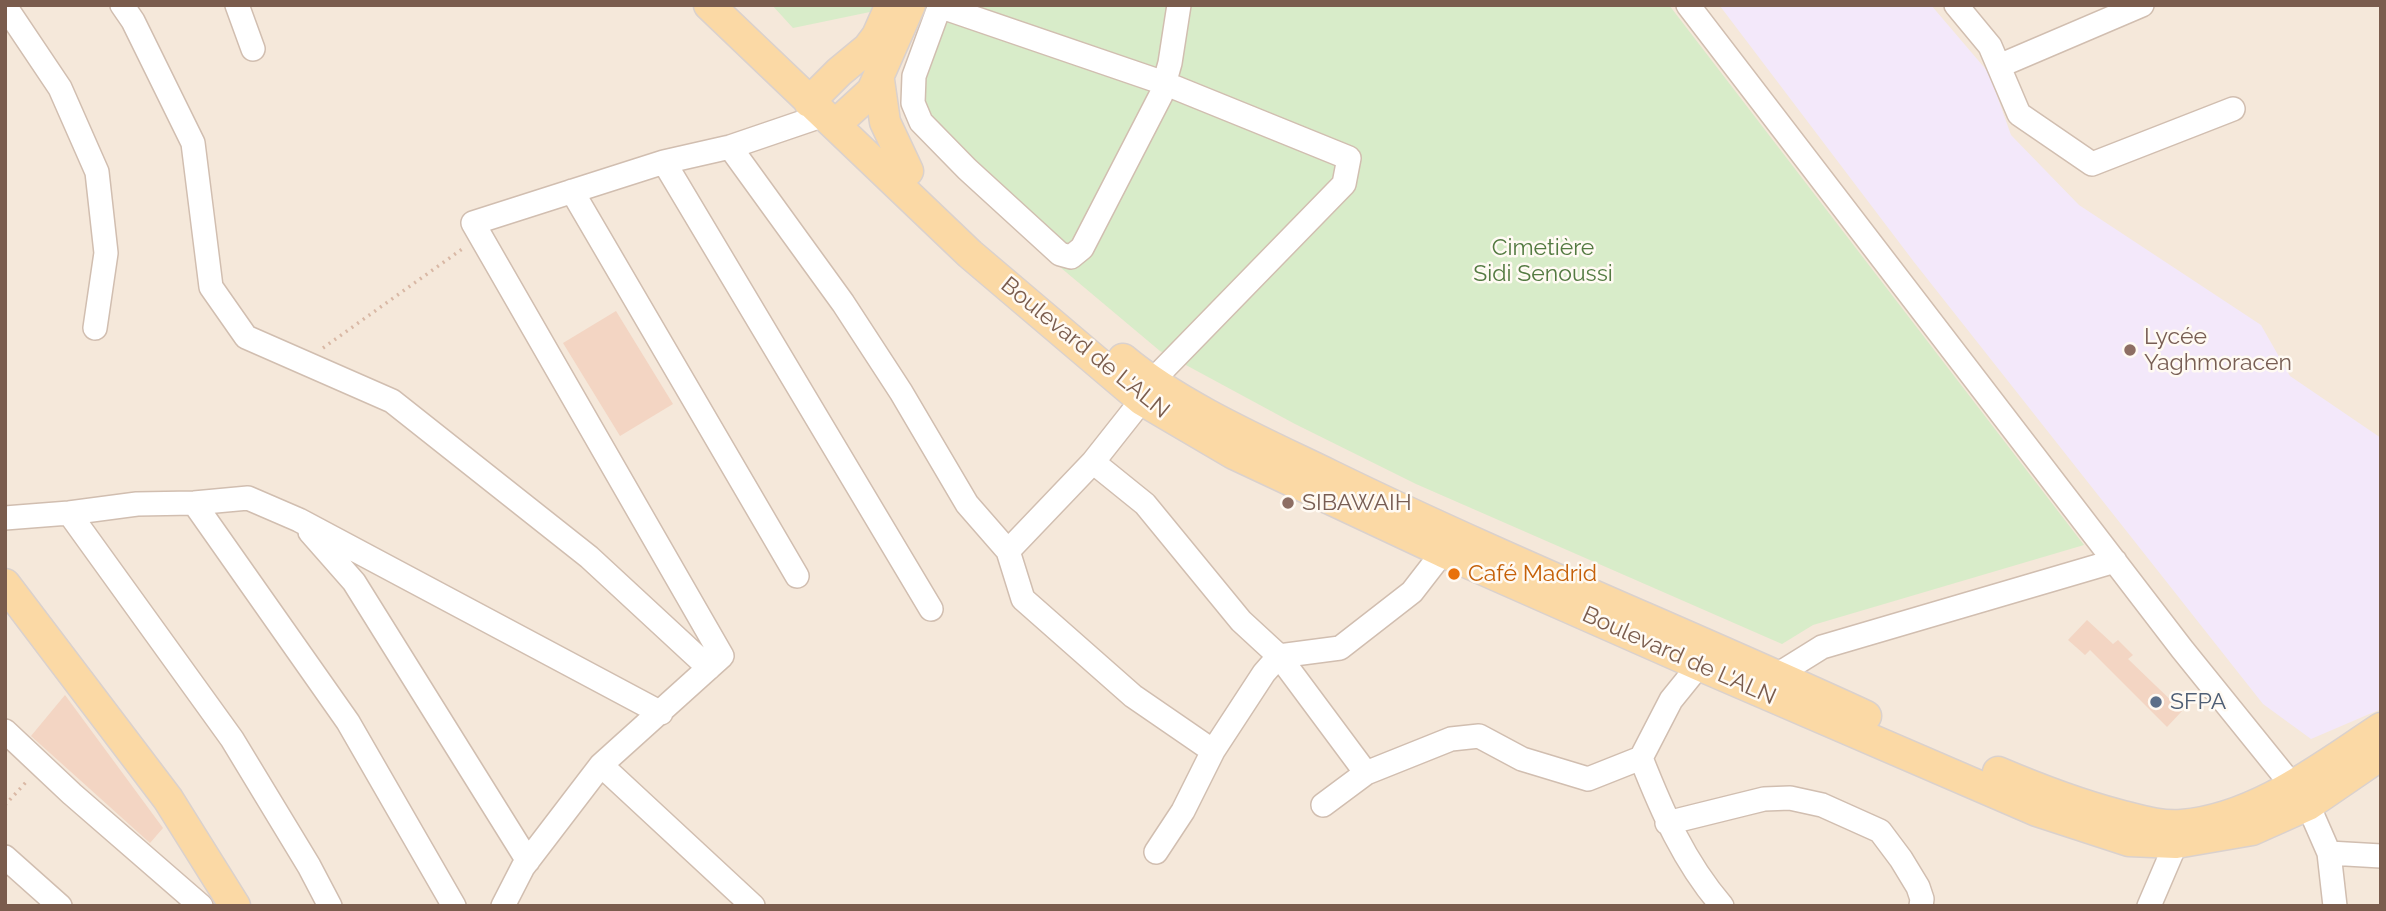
<!DOCTYPE html>
<html>
<head>
<meta charset="utf-8">
<style>
  body { margin:0 }
  #map { position:relative; width:2386px; height:911px; overflow:hidden; background:#fdf6ec; font-family:Raleway,sans-serif }
  canvas { display:block }
  .frame { position:absolute; inset:0; border:7px solid #7a5c4d; pointer-events:none }
</style>
</head>
<body>
<div id="map">
<canvas width="2386" height="911"></canvas>
<div class="frame"></div>
</div>
<script>
const ctx = document.querySelector('canvas').getContext('2d');
ctx.lineJoin = 'round';
function fillPath(path, color) { ctx.fillStyle = color; ctx.fill(path, 'evenodd'); }
function strokePath(path, color, width, dash) { ctx.strokeStyle = color; ctx.lineWidth = width; ctx.lineCap = dash ? 'butt' : 'round'; ctx.setLineDash(dash || []); ctx.stroke(path); }
function label(font, color, halo, rows, align = 'center') {
  ctx.font = font + ' Raleway,sans-serif'; ctx.lineWidth = 5; ctx.setLineDash([]); ctx.textBaseline = 'middle'; ctx.strokeStyle = halo; ctx.fillStyle = color; for (const [text, x, y, turn = 0] of rows) {
    ctx.save(); ctx.translate(x, y); ctx.rotate((+turn || 0) * Math.PI / 180); ctx.textAlign = isNaN(turn) ? turn : align; if (halo) ctx.strokeText(text, 0, 0); ctx.fillText(text, 0, 0); ctx.restore();
  }
}
const residential = new Path2D(`
  M5 5H2381V906H5Z`);
const education = new Path2D(`
  M1723 5H1931L1989 73 2011 135 2079 205 2261 325 2290 376 2381 438V709L2311 739 2263 704 1914 262 1720 6Z`);
const green = new Path2D(`
  M772 5H873L870 12 793 28Z
  M929 5H1669L2084 545 1813 625 1782 644 1416 484 1295 424 1160 351 1054 262 960 176 905 74Z`);
const building = new Path2D(`
  M616 311 673 404 620 436 563 343Z
  M2087 620 2113 644 2118 640 2133 655 2128 659 2182 711 2167 727 2090 650 2085 655 2068 640Z
  M65 695 163 828 150 843 31 736Z`);
const path = new Path2D(`
  M323 348 465 247
  M5 805 28 780`);
const minor = new Path2D(`
  M122 5 133 21 193 143 211 287 246 337 392 401 589 557 709 668
  M237 5 253 49
  M940 5 914 76 913 103 921 122 967 169 1060 254 1071 257 1082 248 1161 95 1170 63 1179 5
  M1688 5 2182 649 2308 805 2329 853 2335 906
  M1956 5 1990 46 2019 114 2092 164 2233 109
  M5 6 60 88 97 172 106 253 95 328
  M939 6 1164 83 1349 158 1344 184 1152 381
  M1999 66 2142 5
  M730 147 843 303 901 392 967 504 1008 551 1023 599 1133 696 1213 751
  M664 162 931 609
  M572 191 797 576
  M1093 462 1145 504 1241 621 1279 656 1340 648 1412 592 1443 552 1449 540
  M194 503 348 722 454 906
  M69 513 232 739 309 866 330 906
  M5 518 69 513 137 504 194 503 248 498 299 520 661 713
  M310 532 354 582 528 861
  M1008 551 1093 462 1142 400
  M1709 653 1671 700 1641 758C1662 811 1684 862 1722 906
  M1777 675 1822 647 2115 561
  M5 731 72 794 201 906
  M601 765 753 906
  M1323 805 1366 773
  M1667 823 1764 799 1790 798 1822 805 1880 831 1901 859 1918 887 1922 899 1921 906
  M1156 852 1183 811 1213 751 1264 673 1279 656 1366 773 1451 739 1479 736 1522 759 1588 779 1641 758
  M2329 853 2381 856
  M5 857 60 906
  M503 906 523 867 601 765 722 656 473 223 664 162 730 147 824 115
  M2149 906 2176 843`);
const major = new Path2D(`
  M709 5 970 254 1142 400 1234 454 1443 552 1701 666 2037 811 2129 841 2176 843 2252 830 2308 805 2381 755
  M879 80 885 122 908 171
  M809 102 839 72 868 48 877 36 889 9
  M835 125 872 91 910 5
  M1123 359C1179 406 1264 443 1330 475 1506 561 1688 634 1866 716
  M5 584 168 799 235 906
  M1998 772C2038 789 2077 804 2119 815 2139 820 2161 827 2182 825 2257 818 2320 768 2381 728`);
const markers = [
  [2130,350,7,"#8d6e63"],
  [1288,503,7,"#8d6e63"],
  [1454,574,7,"#e8710a"],
  [2156,702,7,"#5c6f8a"]
];
const parkNames = [
  ["Cimetière",1543,248],
  ["Sidi Senoussi",1543,274]
];
const educationNames = [
  ["Lycée",2144,337],
  ["Yaghmoracen",2144,363],
  ["SIBAWAIH",1302,503]
];
const streetNames = [
  ["Boulevard de L'ALN",1085,348,39],
  ["Boulevard de L'ALN",1679,656,24]
];
const foodNames = [
  ["Café Madrid",1468,574]
];
const serviceNames = [
  ["SFPA",2170,702]
];
fillPath(residential, '#f5e8da');
fillPath(education, '#f3e8fa');
fillPath(green, '#d8ecc9');
fillPath(building, '#f3d5c3');
strokePath(minor, '#d1beb0', 26);
strokePath(major, '#dad1cd', 33);
strokePath(path, '#d9b8a5', 3.5, [2, 5]);
strokePath(minor, '#fff', 23);
strokePath(major, '#fbd9a5', 30);
for (const [x, y, r, color] of markers) { const dot = new Path2D(); dot.arc(x, y, r, 0, 2 * Math.PI); ctx.fillStyle = color; ctx.fill(dot); strokePath(dot, '#fffaf3', 2.5); }
label('23px', '#537a41', '#fffaf3', parkNames);
label('23px', '#785e54', '#fffaf3', educationNames, 'left');
label('23px', '#7a5c4d', '#fffaf3', streetNames);
label('23px', '#c56008', '#fffaf3', foodNames, 'left');
label('23px', '#4e5e75', '#fffaf3', serviceNames, 'left');
</script>
</body>
</html>
